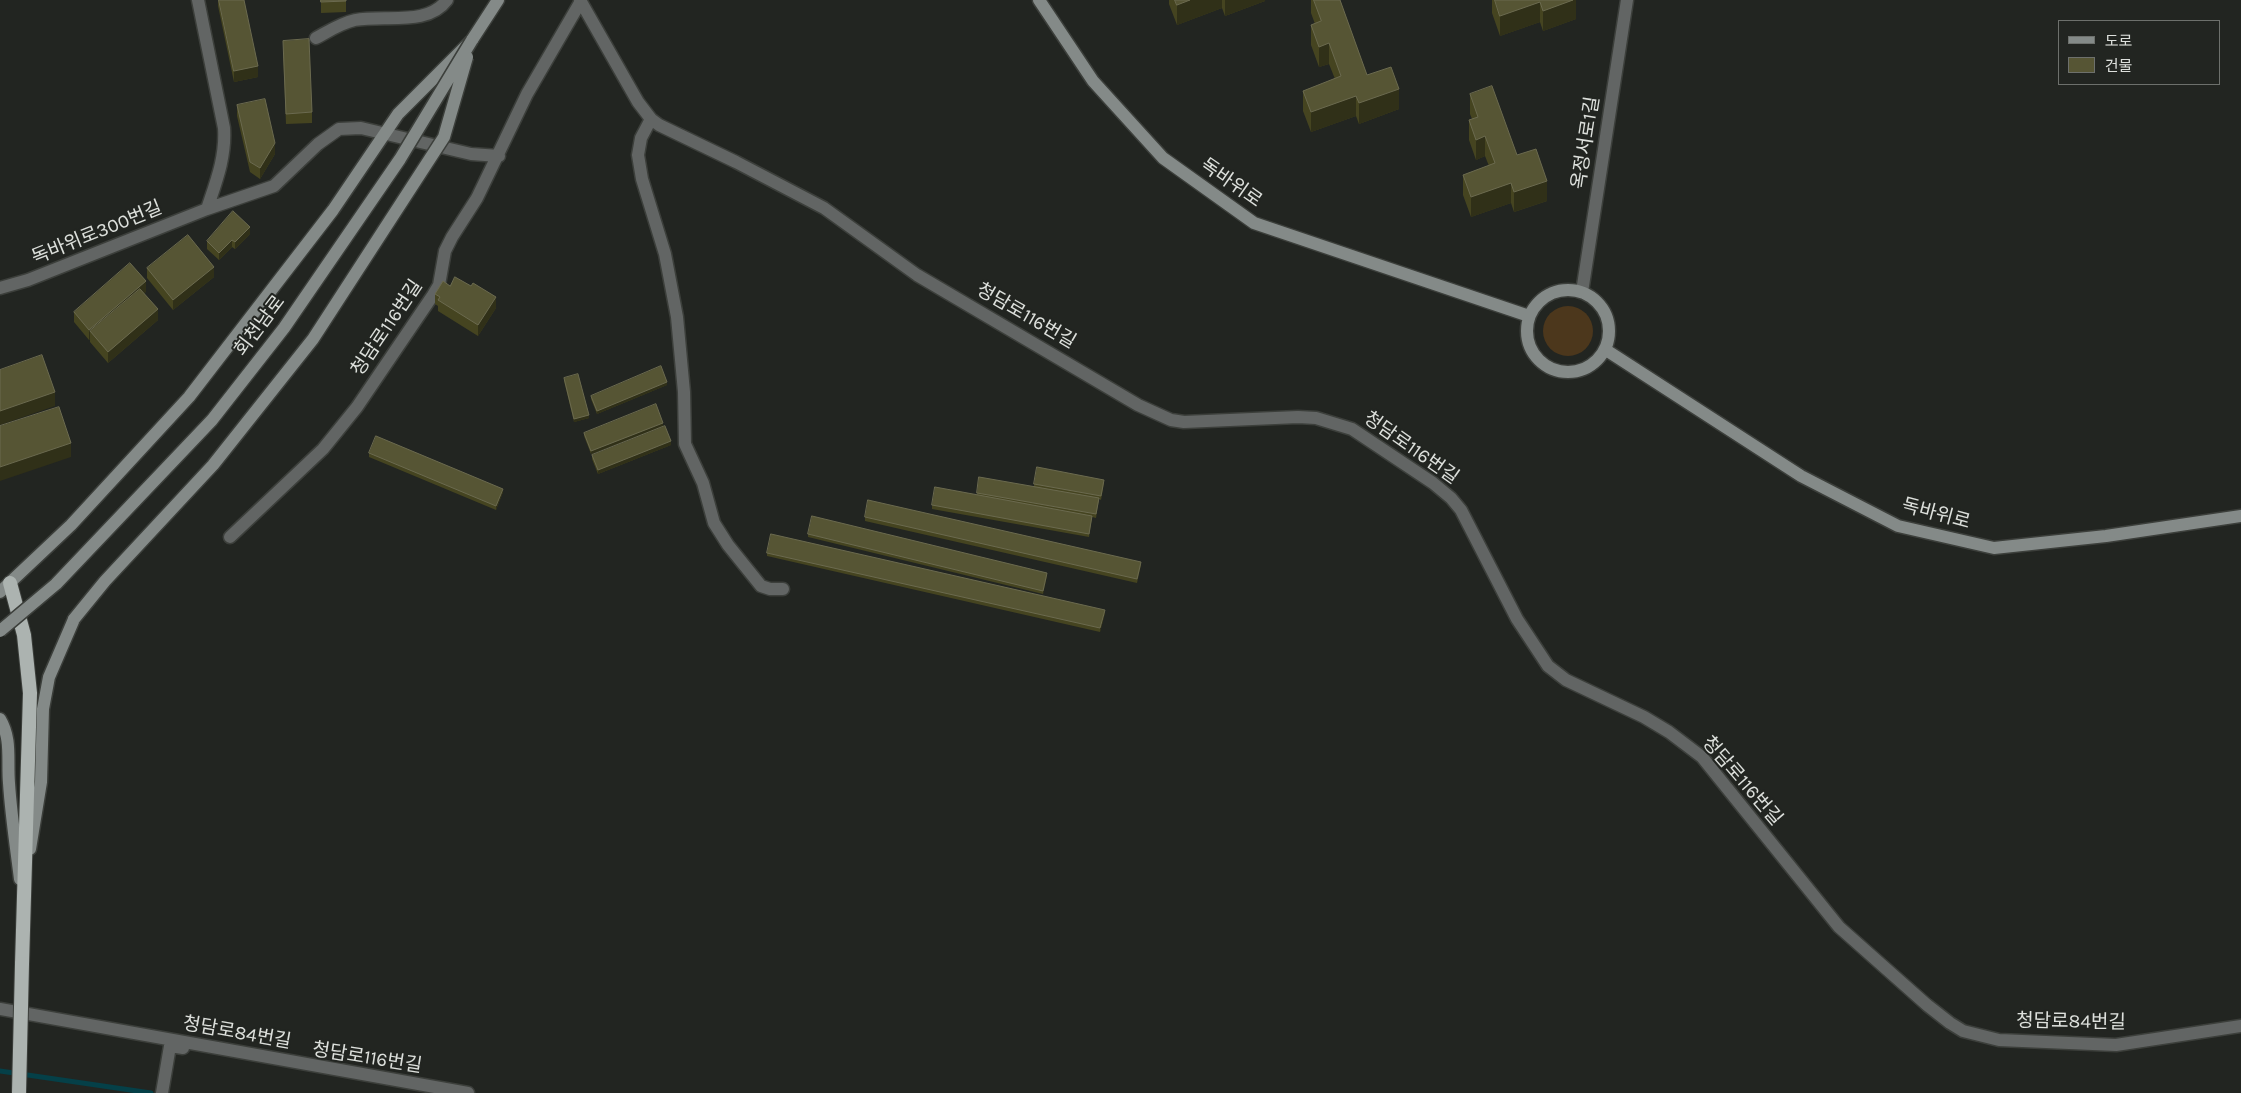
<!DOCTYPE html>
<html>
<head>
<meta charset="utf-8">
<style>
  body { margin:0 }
  #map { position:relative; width:2241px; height:1093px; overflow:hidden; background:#222521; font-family:Karla,"Noto Sans KR",sans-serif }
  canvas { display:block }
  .legend { position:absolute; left:2058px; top:20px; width:162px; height:65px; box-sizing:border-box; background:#222521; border:1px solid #6d706c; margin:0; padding:6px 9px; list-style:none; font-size:15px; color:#dde0dc }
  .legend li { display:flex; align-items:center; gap:10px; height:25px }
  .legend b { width:25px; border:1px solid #6d706c }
</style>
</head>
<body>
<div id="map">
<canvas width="2241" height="1093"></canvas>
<ul class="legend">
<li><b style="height:6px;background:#848a88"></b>도로</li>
<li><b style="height:14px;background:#565534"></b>건물</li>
</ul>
</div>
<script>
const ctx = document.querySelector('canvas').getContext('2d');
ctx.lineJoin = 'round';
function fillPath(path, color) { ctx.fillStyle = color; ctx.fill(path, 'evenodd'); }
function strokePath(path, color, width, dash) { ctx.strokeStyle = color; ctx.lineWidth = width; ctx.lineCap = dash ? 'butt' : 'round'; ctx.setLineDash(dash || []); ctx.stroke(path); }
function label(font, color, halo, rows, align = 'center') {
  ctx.font = font + ' Karla,"Noto Sans KR",sans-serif'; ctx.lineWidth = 4; ctx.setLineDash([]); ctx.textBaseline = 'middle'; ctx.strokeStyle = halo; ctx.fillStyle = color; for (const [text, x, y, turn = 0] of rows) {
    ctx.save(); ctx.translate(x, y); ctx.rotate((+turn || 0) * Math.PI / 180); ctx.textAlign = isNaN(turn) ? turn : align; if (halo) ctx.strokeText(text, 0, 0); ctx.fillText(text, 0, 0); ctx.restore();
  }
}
const green = new Path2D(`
  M1543 331a25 25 0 1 1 50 0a25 25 0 1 1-50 0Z`);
const stream = new Path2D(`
  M0 1071 151 1093`);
const minor = new Path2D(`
  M580 0 638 102 651 119 659 125 736 162 824 208 917 275 1138 405 1171 420 1184 422 1298 417 1316 418 1352 429 1433 483 1451 498 1461 510 1517 619 1548 666 1566 680 1644 717 1669 732 1702 757 1839 927 1927 1005 1950 1023 1963 1031 1999 1040 2116 1045 2241 1026
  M316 38C329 31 341 23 355 20 385 14 427 27 447 0
  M651 119 641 138 638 155 642 179 665 254 677 317 684 392 685 444 703 483 714 523 728 545 761 586 770 589H783
  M207 209 274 186 318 144 339 129 361 128 471 154 499 156
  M0 288 28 280 207 209C216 182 226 157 224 128L198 0
  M1582 292 1627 0
  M230 537 323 449 357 407 433 295 439 285 445 251 452 237 477 198 527 94 581 1
  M0 1009 468 1093
  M162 1093 170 1046 183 1048`);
const secondary = new Path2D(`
  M1039 0 1093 81 1163 158 1254 223 1529 316
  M1527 331a41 41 0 1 1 82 0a41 41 0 1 1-82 0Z
  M1606 350 1801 476 1898 526 1994 548 2106 536 2241 516
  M0 592 71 525 189 397 333 210 398 114 472 40 498 0
  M0 719C12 739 7 760 9 783 11 815 16 847 20 879
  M30 849 41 782 43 709 49 677 74 619`);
const trunk = new Path2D(`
  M10 583 24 635 30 693 22 964`);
const secondaryBridge = new Path2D(`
  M74 619 105 581 213 465 313 339 444 137 467 57
  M0 631 56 584 212 420 284 328 400 159 472 40`);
const trunkBridge = new Path2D(`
  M19 1093 22 964`);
const wall = new Path2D(`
  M218 0H244L258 77 234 82 218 6Z
  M321 0H346V12L321 13Z
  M1169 0H1265V1L1225 16 1222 8 1177 25 1169 4Z
  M1311 0H1340L1367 75 1399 109 1359 124 1356 116 1311 132 1303 111V91L1335 79 1329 64 1319 67 1311 45V25L1315 24 1311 13Z
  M1492 0H1576V19L1543 31 1540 22 1500 36 1492 13Z
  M283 51 312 112V123L286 124Z
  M1470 94 1517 155 1547 201 1514 212 1511 203 1471 217 1463 195V175L1489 166 1485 156 1476 160 1469 140V120L1472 119 1470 114Z
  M237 105 275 154 260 179 250 172 237 116Z
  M250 234 235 249 232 247 219 260 207 249V241Z
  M147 268 214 277 173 310 147 278Z
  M450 286 496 308 478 336 438 311V306L435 304V294Z
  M146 292 144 293 158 320 108 363 90 342V339L89 340 74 322V312Z
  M564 378 589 418 574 422 564 381Z
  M667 385 597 414 591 399V396Z
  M663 426 591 454 584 436V433Z
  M671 445 598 474 592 459V455Z
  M369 453 503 492 496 510 369 457Z
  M1104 483 1101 500 1099 499 1096 518 1092 517 1089 537 932 509V505L977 495V493L1034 487V484Z
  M865 517 1141 565 1137 583 865 521Z
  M808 534 1047 576 1043 594 808 537Z
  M767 553 1105 613 1100 632 767 556Z`);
const shadedWall = new Path2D(`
  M1190 0H1222V8L1177 25V5Z
  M1225 0H1265V1L1225 16Z
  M1573 0H1576V19L1543 31V11Z
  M1540 2V22L1500 36V16Z
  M1329 43V64L1319 67V47Z
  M258 66V77L234 82V71Z
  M1399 89V109L1359 124V103Z
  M1356 96V116L1311 132V112Z
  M1485 136V156L1476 160V140Z
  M275 143V154L260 179V168Z
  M1547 181V201L1514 212V192Z
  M1511 183V203L1471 217V197Z
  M250 227V234L235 249V242Z
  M232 240V247L219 260V253Z
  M214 267V277L173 310V300Z
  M146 281V292L94 336 90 331V339L89 340V330Z
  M496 297V308L478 336V325Z
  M158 309V320L108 363V352Z
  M667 382V385L597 414V411Z
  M55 392V406L0 425V411Z
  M589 415V418L574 422V419Z
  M663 423V426L591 454V451Z
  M671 441V445L598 474V470Z
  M71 443V457L0 481V467Z
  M503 489V492L496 510V506Z
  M1047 573V576L1043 594V591Z
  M1105 610V613L1100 632V628Z`);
const building = new Path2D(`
  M219 0H244L258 66 234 71Z
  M321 0H346V1L321 2Z
  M1175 0H1190L1177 5Z
  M1314 0H1340L1367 75 1391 67 1399 89 1359 103 1356 96 1311 112 1303 91 1341 76 1329 43 1319 47 1311 25 1321 21Z
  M1495 0H1573L1543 11 1540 2 1500 16Z
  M309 39 312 112 286 114 283 41Z
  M1492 86 1517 155 1536 149 1547 181 1514 192 1511 183 1471 197 1463 175 1495 163 1485 136 1476 140 1469 120 1478 117 1470 94Z
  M265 99 275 143 260 168 250 162 237 105Z
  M233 211 250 227 235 242 232 240 219 253 207 241Z
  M188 235 214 267 173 300 147 268Z
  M130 263 146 281 89 330 74 312Z
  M455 277 471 286 473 283 496 297 478 325 438 300 440 297 435 294 443 281 450 286Z
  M140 289 158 309 108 352 90 331Z
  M42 355 55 392 0 411V370Z
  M661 366 667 382 597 411 591 396Z
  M578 374 589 415 574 419 564 378Z
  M656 404 663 423 591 451 584 433Z
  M59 407 71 443 0 467V426Z
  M665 426 671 441 598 470 592 455Z
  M376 436 503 489 496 506 369 453Z
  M1037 467 1104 480 1101 496 1034 484Z
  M979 477 1099 498 1096 514 977 493Z
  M935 487 1092 516 1089 534 932 505Z
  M868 500 1141 562 1137 579 865 517Z
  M812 516 1047 573 1043 591 808 534Z
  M771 534 1105 610 1100 628 767 553Z`);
const streetNames = [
  ["옥정서로1길",1586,143,-81],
  ["독바위로",1231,183,35],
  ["독바위로300번길",97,233,-22],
  ["청담로116번길",1026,316,30],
  ["회천남로",260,326,-53],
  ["청담로116번길",387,328,-56],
  ["청담로116번길",1411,448,35],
  ["독바위로",1936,514,15],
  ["청담로116번길",1742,781,49],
  ["청담로84번길",2071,1022,1],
  ["청담로84번길",237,1033,10],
  ["청담로116번길",367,1058,9]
];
fillPath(green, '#4c371c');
strokePath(stream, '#054048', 5);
strokePath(minor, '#3c3f3b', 15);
strokePath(secondary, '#3c3f3b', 15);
strokePath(trunk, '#3c3f3b', 16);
strokePath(minor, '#626564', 12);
strokePath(secondary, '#848a88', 12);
strokePath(trunk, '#acb3b0', 14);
strokePath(secondaryBridge, '#3c3f3b', 15, []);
strokePath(trunkBridge, '#3c3f3b', 16, []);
strokePath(secondaryBridge, '#848a88', 12);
strokePath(trunkBridge, '#acb3b0', 14);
fillPath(wall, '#454420');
fillPath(shadedWall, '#303018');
fillPath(building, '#565534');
strokePath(building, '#6b6a4f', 1);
label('19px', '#dde0dc', '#222521', streetNames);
</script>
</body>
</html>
